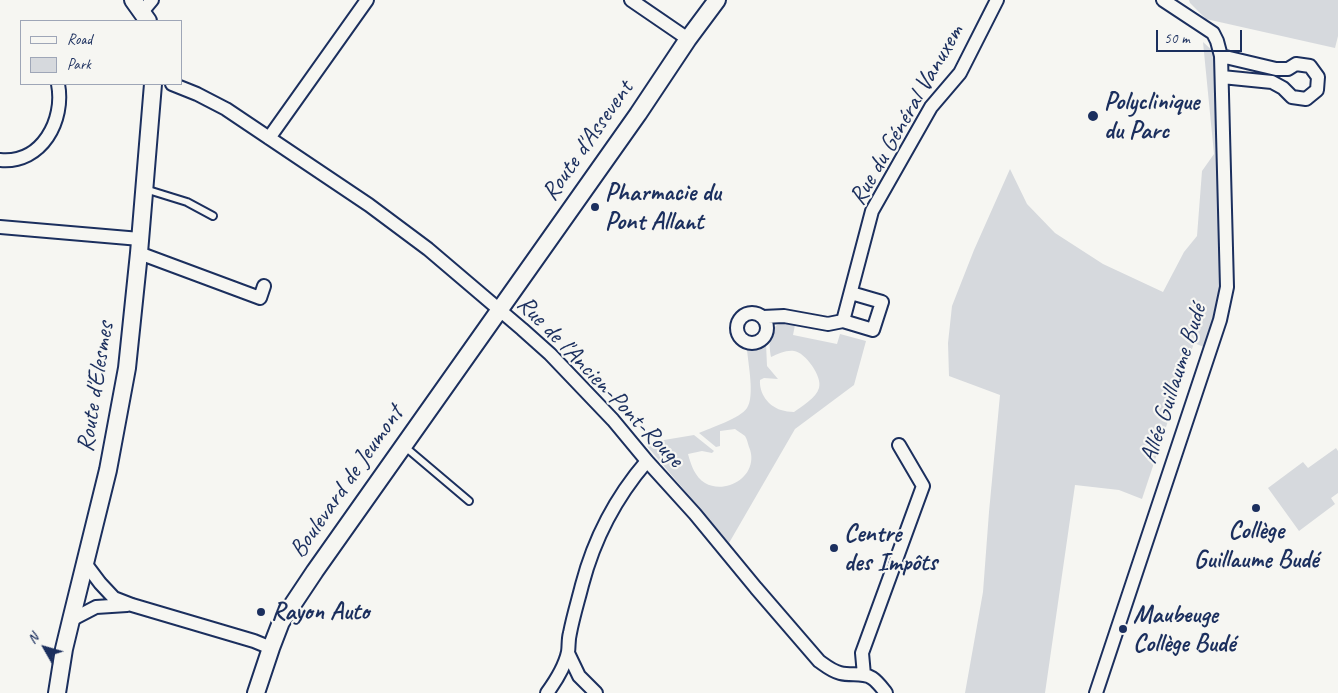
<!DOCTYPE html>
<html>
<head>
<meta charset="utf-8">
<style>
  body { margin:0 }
  #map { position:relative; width:1338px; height:693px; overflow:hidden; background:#f6f6f2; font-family:Caveat,sans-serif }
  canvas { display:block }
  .legend { position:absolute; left:20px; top:20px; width:162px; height:65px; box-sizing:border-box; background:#f6f6f2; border:1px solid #9ea6b7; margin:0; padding:6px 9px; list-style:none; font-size:15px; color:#1b2f5e }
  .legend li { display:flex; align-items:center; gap:10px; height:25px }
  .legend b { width:25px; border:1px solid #9ea6b7 }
  .north { position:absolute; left:20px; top:623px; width:50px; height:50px; -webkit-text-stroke:4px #f6f6f2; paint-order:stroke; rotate:308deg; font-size:14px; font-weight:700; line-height:20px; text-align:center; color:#1b2f5e }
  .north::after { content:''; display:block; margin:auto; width:18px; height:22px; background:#1b2f5e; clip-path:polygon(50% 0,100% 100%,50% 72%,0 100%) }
  .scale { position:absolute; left:1156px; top:30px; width:86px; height:22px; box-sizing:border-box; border:2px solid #1b2f5e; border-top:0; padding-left:6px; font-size:15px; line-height:18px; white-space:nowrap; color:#1b2f5e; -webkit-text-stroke:4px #f6f6f2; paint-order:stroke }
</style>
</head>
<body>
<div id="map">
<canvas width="1338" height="693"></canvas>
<ul class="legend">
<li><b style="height:6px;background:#f6f6f2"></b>Road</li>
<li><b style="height:14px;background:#d6d9dd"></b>Park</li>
</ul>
<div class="north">N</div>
<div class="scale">50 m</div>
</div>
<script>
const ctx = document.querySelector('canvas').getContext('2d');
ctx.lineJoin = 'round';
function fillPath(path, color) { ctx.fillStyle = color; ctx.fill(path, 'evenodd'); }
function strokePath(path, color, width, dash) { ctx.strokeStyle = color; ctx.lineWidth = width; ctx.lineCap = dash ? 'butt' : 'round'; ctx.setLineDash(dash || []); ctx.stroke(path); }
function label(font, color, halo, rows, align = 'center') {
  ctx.font = font + ' Caveat,sans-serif'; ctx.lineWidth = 4.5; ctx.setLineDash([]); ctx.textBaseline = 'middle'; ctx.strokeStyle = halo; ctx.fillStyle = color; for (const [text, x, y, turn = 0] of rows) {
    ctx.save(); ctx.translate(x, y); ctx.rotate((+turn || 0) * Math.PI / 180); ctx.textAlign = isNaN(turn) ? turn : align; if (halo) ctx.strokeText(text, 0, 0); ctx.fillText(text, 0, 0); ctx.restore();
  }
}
const green = new Path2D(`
  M1189 0H1338V36L1335 48 1206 19 1190 3Z
  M1203 42 1215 53 1224 271 1217 308 1204 347 1194 343 1142 499 1119 490 1075 485 1045 693H965L983 592 989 512 1000 395 949 376 948 343 952 306 974 250 1010 169 1027 204 1055 233 1103 264 1163 292 1184 252 1197 236 1202 171 1214 154Z
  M782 323 795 325 793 335 837 344 840 334 866 341 854 385 795 429 729 543 647 446 664 440 694 435 714 451 712 453 702 451 688 454C691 465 695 477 705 483 722 493 748 482 751 462 752 458 751 451 749 447 748 444 747 439 745 436 742 434 738 431 735 429L720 431V446L716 447 699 433C710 428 741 418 747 408 755 396 748 364 747 349H757L766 343 767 366 778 379 764 378 760 380C759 393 768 406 781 410 785 411 789 412 794 412 802 406 816 398 819 388 823 377 805 352 794 351 786 350 778 354 771 357 769 345 767 327 782 323Z
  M1336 448 1338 451V493L1331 498 1335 504 1299 531 1268 488 1303 462 1308 468Z`);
const lane = new Path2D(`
  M145 189 187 202 213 216
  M404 446 469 501`);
const street = new Path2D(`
  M631 0 688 39
  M142 12 152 0
  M1221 56 1276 69H1288L1296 64 1310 66 1318 77 1317 90 1306 99 1292 97 1283 88 1272 82 1222 77
  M172 84 197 94 226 109 369 205 428 249 522 329 550 354 613 420 647 461 695 514 756 588 819 661C826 666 832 671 840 673 851 676 863 672 872 678 878 682 882 688 886 693
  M269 138 367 0
  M0 160C42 164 65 120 58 84
  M0 227 140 239
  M139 253 260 298 264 286
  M737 328a15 15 0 1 1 30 0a15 15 0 1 1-30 0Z
  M763 317 784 316 828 324 843 321 872 211 931 107 960 73 997 0
  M843 321 873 330 882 302 851 293
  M85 563 100 583 114 598 132 605 254 641 271 648
  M71 620 96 607 127 605
  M568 653 579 676 596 693
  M864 675 862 653 923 486 899 445
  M547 693C555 682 565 666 568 652 569 646 568 640 570 633 573 617 578 601 582 585 594 539 616 497 647 461
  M1096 693 1220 320 1227 287 1221 56 1217 41 1213 33 1163 0`);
const secondary = new Path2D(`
  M133 0 148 21
  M57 693 64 649 71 620 108 470 127 368 139 253 153 84
  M256 693 271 648 281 622 315 571 638 114 688 39 717 0`);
const markers = [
  [1093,116,6,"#1b2f5e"],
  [595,207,5,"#1b2f5e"],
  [1256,508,5,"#1b2f5e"],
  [834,548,5,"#1b2f5e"],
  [261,612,5,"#1b2f5e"],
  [1123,629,5,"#1b2f5e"]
];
const poiNames = [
  ["Polyclinique",1104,102],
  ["du Parc",1104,131],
  ["Pharmacie du",605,193],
  ["Pont Allant",605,222],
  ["Collège",1256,531,"center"],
  ["Guillaume Budé",1256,560,"center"],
  ["Centre",844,534],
  ["des Impôts",844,563],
  ["Rayon Auto",271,612],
  ["Maubeuge",1133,615],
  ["Collège Budé",1133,644]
];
const streetNames = [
  ["Rue du Général Vanuxem",907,115,-60],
  ["Route d'Assevent",588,141,-55],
  ["Rue de l'Ancien-Pont-Rouge",600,382,46],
  ["Allée Guillaume Budé",1174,384,-72],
  ["Route d'Elesmes",96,387,-81],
  ["Boulevard de Jeumont",347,482,-55]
];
fillPath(green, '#d6d9dd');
strokePath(lane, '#1b2f5e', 10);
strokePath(street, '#1b2f5e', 16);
strokePath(secondary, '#1b2f5e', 20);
strokePath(lane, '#f6f6f2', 6);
strokePath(street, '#f6f6f2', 12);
strokePath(secondary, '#f6f6f2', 16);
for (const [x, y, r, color] of markers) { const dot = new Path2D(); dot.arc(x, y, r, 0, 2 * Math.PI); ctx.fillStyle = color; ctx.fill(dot); strokePath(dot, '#f6f6f2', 2); }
label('bold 25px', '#1b2f5e', '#f6f6f2', poiNames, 'left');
label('25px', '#1b2f5e', '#f6f6f2', streetNames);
</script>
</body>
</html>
